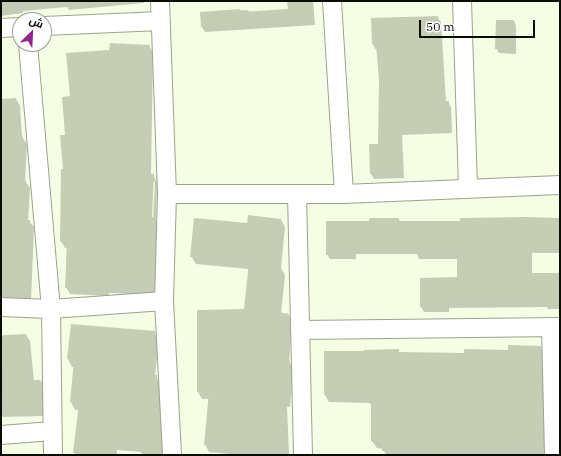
<!DOCTYPE html>
<html>
<head>
<meta charset="utf-8">
<style>
  body { margin:0 }
  #map { position:relative; width:561px; height:456px; overflow:hidden; background:#f5fee4; font-family:"IBM Plex Serif",Cairo,serif }
  canvas { display:block }
  .frame { position:absolute; inset:0; border:2px solid #0b0d05; pointer-events:none }
  .north { position:absolute; left:12px; top:12px; width:40px; height:40px; box-sizing:border-box; background:#fff; border:1px solid #9d9e9b; border-radius:50%; rotate:24deg; font-size:11px; font-weight:700; line-height:16px; text-align:center; color:#0b0d05 }
  .north::after { content:''; display:block; margin:auto; width:14px; height:18px; background:#932789; clip-path:polygon(50% 0,100% 100%,50% 72%,0 100%) }
  .scale { position:absolute; left:419px; top:20px; width:116px; height:18px; box-sizing:border-box; border:2px solid #0b0d05; border-top:0; padding-left:5px; font-size:12px; line-height:14px; white-space:nowrap; color:#0b0d05; -webkit-text-stroke:3px #fff; paint-order:stroke }
</style>
</head>
<body>
<div id="map">
<canvas width="561" height="456"></canvas>
<div class="frame"></div>
<div class="north">ش</div>
<div class="scale">50 m</div>
</div>
<script>
const ctx = document.querySelector('canvas').getContext('2d');
ctx.lineJoin = 'round';
function fillPath(path, color) { ctx.fillStyle = color; ctx.fill(path, 'evenodd'); }
function strokePath(path, color, width, dash) { ctx.strokeStyle = color; ctx.lineWidth = width; ctx.lineCap = dash ? 'butt' : 'round'; ctx.setLineDash(dash || []); ctx.stroke(path); }
const shadow = new Path2D(`
  M1 1H144V3L69 10 67 7 23 11V13L1 16Z
  M288 1H313L315 25 205 32 202 27 201 13 248 10 250 13 289 10Z
  M438 18 441 22 446 102H448L451 107 452 133 402 135 404 178 374 179 371 174 370 145H379L380 81 378 49H375L373 44Z
  M514 21 516 26V54L499 53 496 48Z
  M149 46 153 52 151 175H153L157 182 156 219 159 225 157 295 109 293V296L70 294 66 287 67 248H65L61 241 64 170 71 97 110 51ZM153 181H155L153 222H151Z
  M16 99 20 106 22 137 27 144 25 181 30 188 28 220 34 227 31 301 1 299V100Z
  M399 219 400 222 560 219V253H532V274L560 275V309H548L547 307 449 308V312H424L421 307 458 278V259H419L417 254H356V259H330L327 254 370 222Z
  M281 220 285 227 281 268 285 275 281 314H288L292 322 289 362 294 369 290 407H287L289 454 239 455 209 452 205 444 209 399H202L198 392 245 310 249 269 196 264 191 256 248 224Z
  M72 325 154 332 159 339 155 376 161 384 165 455H143L142 452 117 450V455H75L79 410H75L71 402 74 367H72L68 359Z
  M26 335 30 341 34 381H41L45 388V416L1 417V336Z
  M540 347 545 354 547 454 386 455 383 449 377 448 372 441V405L369 403 329 402 325 395V352H365L398 350 400 353 465 354Z`);
const building = new Path2D(`
  M287 1H311L313 20 201 27 200 12 240 9 241 12 288 9Z
  M438 16 444 101H449L450 128 400 130 402 173 370 174 369 144H378L379 81 376 44H372L371 18Z
  M496 20H514V49H495Z
  M110 43 150 45 147 174H154L152 217H156L154 288 105 286V289L65 288 67 242H60L61 169H63L60 135H65L62 97 70 96 66 53 109 50Z
  M16 98 19 136H23L21 179 26 180 24 219 30 220 28 294 1 293V99Z
  M248 215 281 219 277 267H281L277 312 289 314 284 359 290 361 287 400H283L285 447 246 449 204 445 209 392H197V310L244 309 249 262 190 257 194 218 247 223Z
  M527 217 560 218V248H530V273H560V304H544V302L446 303V307H420V278L457 277V254H416V249H354V254L326 255V221H369V218H399V221H460V218Z
  M71 324 155 331 151 374 157 375 158 418H160L161 455 141 453 142 445 114 443 112 455 73 453 79 403 70 402 74 360 67 359Z
  M26 334 31 380H41L42 410 7 411 6 367 1 368 3 335Z
  M508 345 541 346 540 409H542L543 447 495 448V451L423 454V451H382V442L371 441V398H365V396L324 395V351H364V350L399 349V352L464 353V349L508 350Z`);
const minor = new Path2D(`
  M160 1 167 194 164 301 172 455
  M332 1 344 194
  M462 1 468 188
  M44 26 161 21
  M1 28 20 27
  M28 44 51 309 53 455
  M167 194H344L560 185
  M297 194 303 455
  M1 307 51 309 164 301
  M551 327 554 455
  M300 330 560 327
  M1 435 52 431`);
fillPath(shadow, '#0003');
fillPath(building, '#c5ceb4');
strokePath(minor, '#9ba38b', 20);
strokePath(minor, '#fff', 18);
</script>
</body>
</html>
